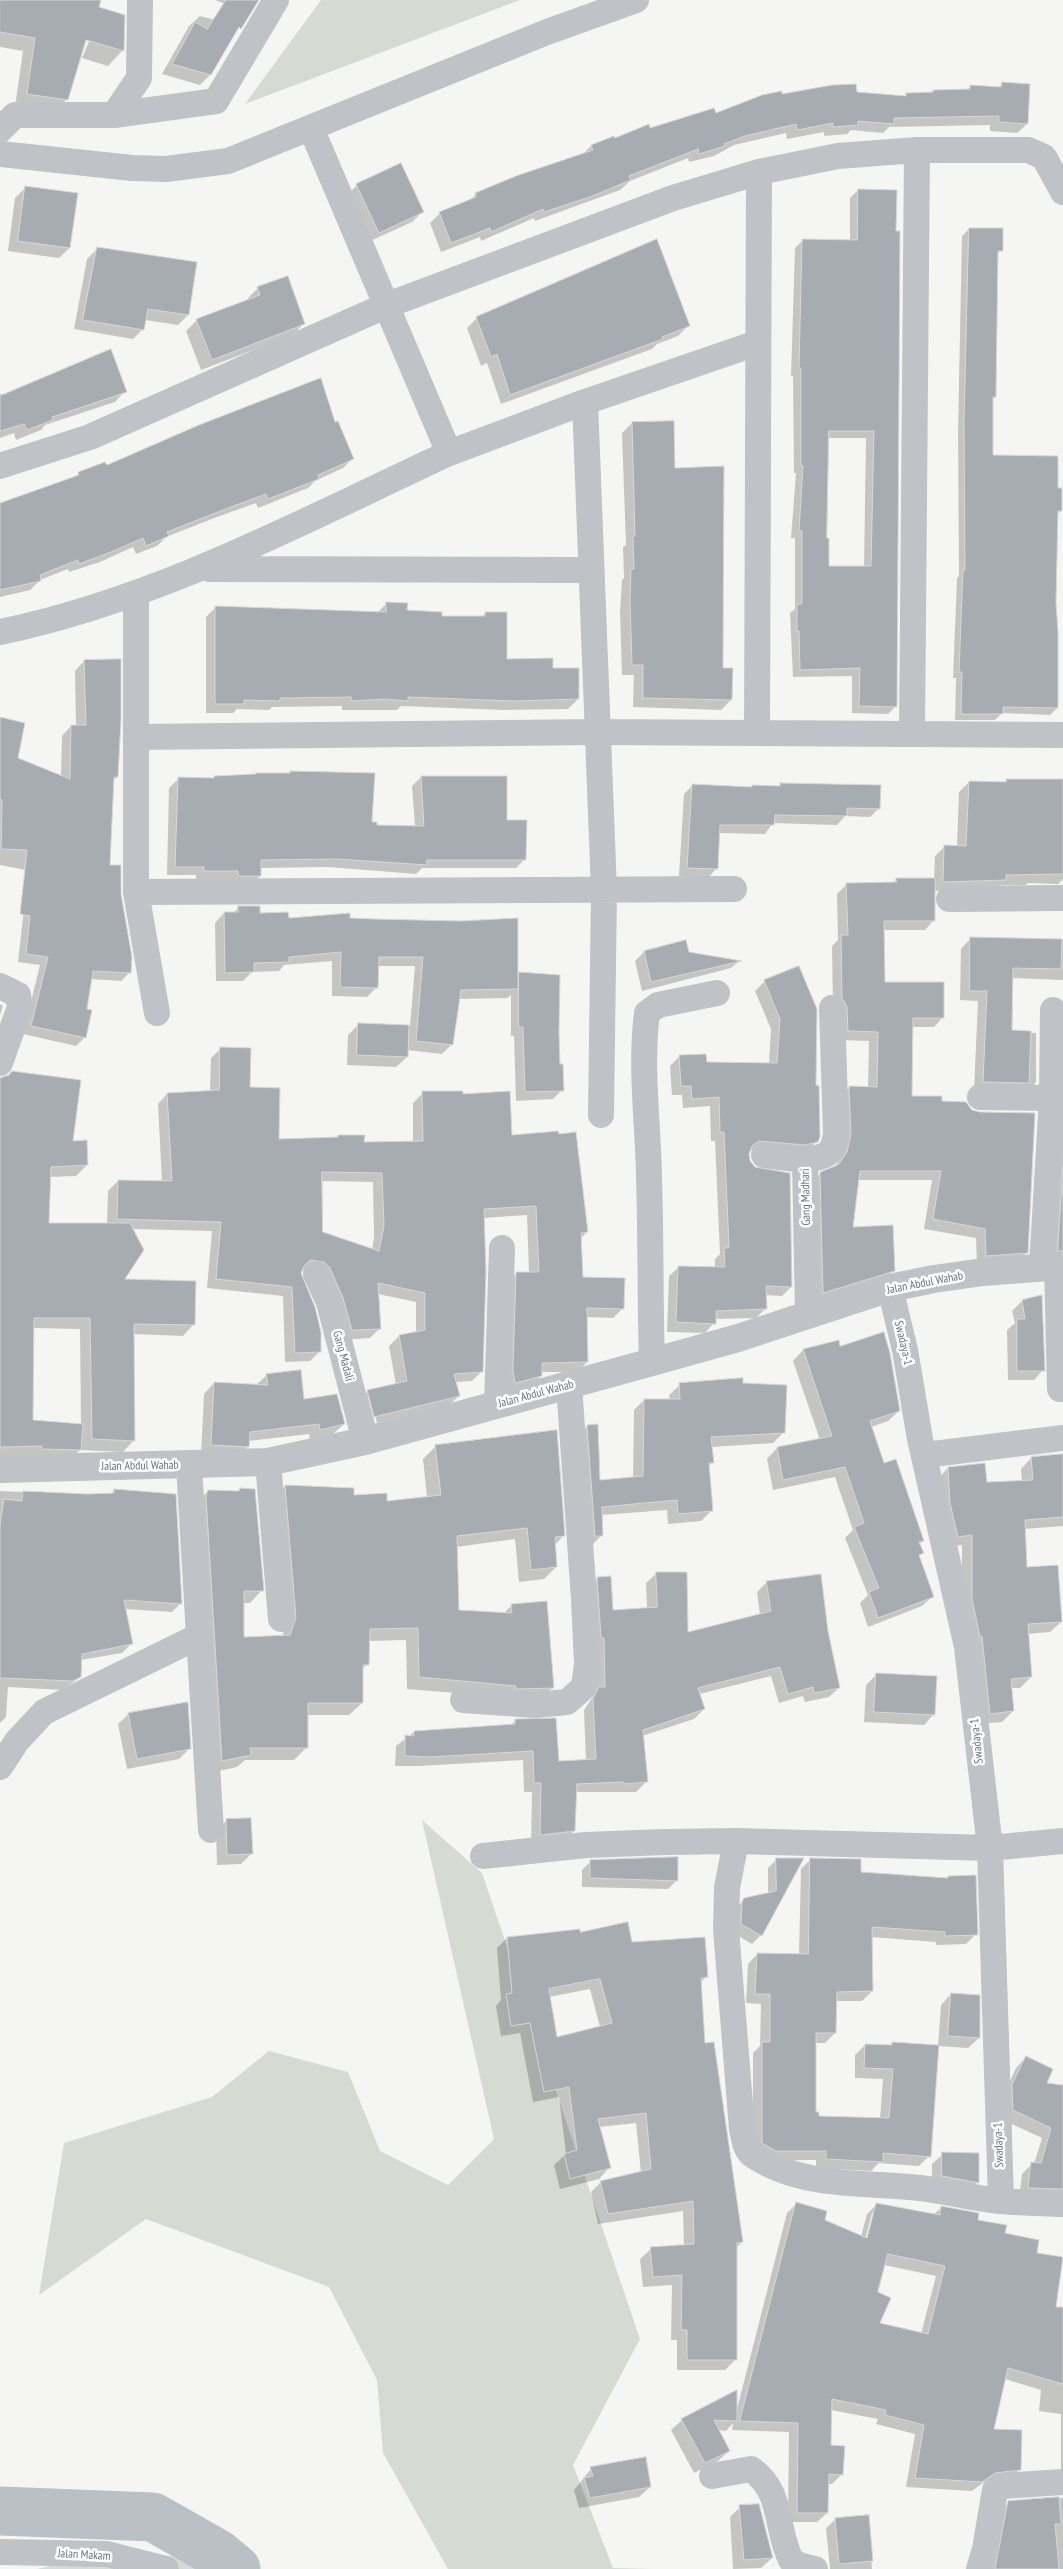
<!DOCTYPE html>
<html>
<head>
<meta charset="utf-8">
<style>
  body { margin:0 }
  canvas { display:block; background:#f5f6f3 }
</style>
</head>
<body>
<canvas width="1063" height="2569"></canvas>
<script>
const ctx = document.querySelector('canvas').getContext('2d');
ctx.lineJoin = 'round';
function fillPath(path, color) { ctx.fillStyle = color; ctx.fill(path, 'evenodd'); }
function strokePath(path, color, width, dash) { ctx.strokeStyle = color; ctx.lineWidth = width; ctx.lineCap = dash ? 'butt' : 'round'; ctx.setLineDash(dash || []); ctx.stroke(path); }
function label(font, color, halo, rows, align = 'center') {
  ctx.font = font + ' "PT Sans Narrow",sans-serif'; ctx.lineWidth = 5; ctx.setLineDash([]); ctx.textBaseline = 'middle'; ctx.strokeStyle = halo; ctx.fillStyle = color; for (const [text, x, y, turn = 0] of rows) {
    ctx.save(); ctx.translate(x, y); ctx.rotate((+turn || 0) * Math.PI / 180); ctx.textAlign = isNaN(turn) ? turn : align; if (halo) ctx.strokeText(text, 0, 0); ctx.fillText(text, 0, 0); ctx.restore();
  }
}
const green = new Path2D(`
  M321 0H520L245 104Z
  M422 1820 482 1873 640 2339 573 2465 613 2568 655 2569H448L383 2453 377 2380 329 2287 146 2219 39 2295 64 2143 212 2097 269 2051 348 2072 380 2151 448 2185 494 2139Z
  M114 2552 171 2556 200 2569H37Z`);
const shadow = new Path2D(`
  M0 0H77L67 99 54 112 15 107 23 51 0 47Z
  M215 0H258L246 12Z
  M200 16 238 26 210 75 200 85 162 74 189 26Z
  M95 27 123 50 108 66 82 58Z
  M1002 84 1027 124 1017 133 990 131V125L889 127 883 133 851 130 847 134 824 136V132L787 139 786 133 734 145 714 156 689 162 688 158 630 181 620 190 535 221 534 218 481 241 480 237 441 252 430 223 440 213 468 202 476 194 582 155 591 146 781 96 856 93 904 97 907 94H931L933 91 967 90 971 86 998 88Z
  M357 185 422 212 412 222 368 242 346 196Z
  M26 187 69 248 59 258 8 251 15 198Z
  M858 190 896 706 888 714 852 713V676L793 677 790 613 795 609V538H791L796 473H794L793 376H791L795 248 803 240 850 241V198ZM827 438H866L864 568 827 567 825 539Z
  M969 229 1001 250 997 255 995 396 992 400V456L1056 489 1061 511 1057 514 1055 603 1057 708 1050 715 1002 713 995 720H955L956 678H953L957 578 959 576 958 432 962 236Z
  M97 249 196 263 188 315 178 325 145 320 143 329 133 339 74 329 87 259Z
  M258 288 303 324 293 335 201 370 186 331 197 320 248 300V298Z
  M477 318 688 326 678 336 657 344 652 349 501 404 487 363 481 366 467 328Z
  M125 391 115 402 45 425 41 430 16 440 14 433 0 438V394Z
  M632 423 674 469 731 700 721 710 633 707 634 675H622L620 612 622 580 624 578 623 547 626 545 622 433Z
  M335 424 353 458 343 468 315 481 308 488 258 508 256 503 217 517 166 537 157 546 136 554 133 547 100 562 69 572 68 569 40 580 30 590 0 597V516L74 478 79 473Z
  M387 603 406 611 441 617H481L486 613 506 661 578 699 568 709 504 710 401 706 397 710H342V706L272 707 269 710 237 709 233 713H206V617L216 607 377 613Z
  M84 661 117 777 113 781 99 884 0 865V719L16 759 61 776 62 736 71 726H76L75 671Z
  M290 772 375 826 415 827 412 786 421 777 506 821 525 859 516 868H422L416 874 328 867 260 868V876L251 885 196 880V875H167L169 788 178 779H212L214 777 288 774Z
  M1063 781V879L1058 884 1028 883 1026 885H1000L995 889 934 891V920L925 930H883L884 984 943 1017 934 1027H912L911 1097 941 1102 1027 1252 1017 1262 977 1265 976 1238 924 1229 932 1180H858L852 1228 893 1271 884 1280 814 1302 811 1183 821 1173 834 1167 838 1162 842 1144 840 1097 850 1087 868 1088 869 1041 839 1040 833 1008 832 946 838 940 837 894 846 885 893 883 896 880 934 879 935 856 945 846 957 847 959 792 969 782Z
  M781 784 879 808 870 817 845 816 837 825 773 823 765 834 718 833 716 869 708 878 679 876 684 794 693 785 750 788 753 786 778 787Z
  M238 908 287 919 349 920 517 977 520 974 559 1065 562 1090 553 1099 516 1101 514 1036H511V995L507 998 458 999 452 1044 442 1054 407 1050V1057L396 1067 347 1065 348 1035 358 1025 410 1026 415 966H377V987L367 997 332 996V961L284 965 279 971 252 972 243 981H216L215 923 224 913H233Z
  M24 909 130 972 121 981 90 979 85 1037 76 1046 23 1034 40 965 18 962Z
  M971 938 1063 939V980L1012 978 1011 1032 1036 1033V1082L1026 1093 974 1092 978 1001 960 1000 961 949Z
  M685 942 688 953 739 961 731 968 642 991 635 961 644 952Z
  M765 981 815 1087 817 1141 807 1151 794 1154 749 1150 748 1154 791 1287 782 1296 765 1295 766 1308 756 1318 715 1319 714 1323 705 1333 667 1332 669 1276 679 1267 715 1268V1259L720 1254 715 1141H711L710 1106 683 1108 682 1095H672L670 1066 680 1056 706 1063 769 1064 771 1029 755 991Z
  M0 1004 3 1006 0 1015Z
  M1063 1034V1260H1048Z
  M221 1048 249 1088 278 1140 336 1139 338 1136 363 1143 413 1142V1103L423 1093 462 1095 511 1137 587 1232 580 1239 582 1278 623 1308 613 1318 586 1317 587 1362 577 1372H541V1376L531 1386 506 1393 507 1283 517 1273H529L527 1215 483 1218 482 1371 472 1381 455 1382 459 1396 449 1405 365 1426 358 1401 368 1391 396 1385 389 1346 399 1336 416 1333V1302L378 1294 380 1328 370 1338 342 1340 306 1268 300 1273 320 1351 310 1361 285 1362 283 1296 207 1288 212 1231 132 1229 123 1280 193 1325 183 1336 133 1334V1441L123 1452 80 1450 69 1460 0 1457V1127L71 1142 87 1165 76 1176 50 1177 48 1224H107L108 1191 118 1181 162 1182 158 1104 167 1094 210 1092 211 1058ZM321 1181 373 1182 374 1237 372 1250 322 1233ZM33 1328 80 1329 81 1425 32 1421ZM368 1397H370L377 1423 375 1424Z
  M1022 1301 1043 1370 1034 1380H1008L1007 1330 1015 1323 1012 1311Z
  M838 1341 839 1348 899 1411 888 1421 871 1427 883 1465 923 1541 919 1544 922 1552 918 1556 933 1596 922 1606 868 1627 860 1603 868 1595 845 1538 853 1530 835 1477 773 1490 767 1459 777 1448 820 1440 793 1361 803 1350Z
  M267 1375 303 1401 344 1424 333 1434 310 1440 309 1434 248 1441V1446L237 1457 201 1455 204 1394 214 1383 256 1385Z
  M742 1384 783 1433 773 1443 711 1447 713 1462 708 1467 711 1511 701 1521 668 1524 667 1510 601 1515 602 1535 592 1545 577 1436 587 1426 599 1481 633 1478 634 1410 644 1400H670L669 1395 680 1385Z
  M556 1431 563 1536 555 1545 556 1567 544 1579 519 1582 515 1539 456 1547 458 1611 503 1614 512 1605 552 1688 540 1700 407 1689 406 1640 368 1641 367 1664 362 1670V1703L349 1715H307V1747L294 1760H245L237 1767 210 1773 196 1504 208 1491 236 1493 240 1489 262 1590 250 1603H242V1639L282 1637 284 1631 273 1498 285 1486 386 1502 427 1497 423 1459 435 1447Z
  M1063 1456V1526L1024 1529 1026 1568 1061 1622 1050 1632 1028 1634 1031 1677 1020 1688H1010L1013 1711 1002 1722 979 1724 962 1610V1545L947 1547 938 1479 948 1468 986 1483 1022 1482 1021 1469 1031 1458Z
  M114 1490 181 1603 172 1612 125 1609 131 1644 122 1653 80 1660V1677L63 1690 8 1687 6 1717 0 1723V1491L88 1495 111 1494Z
  M656 1574 687 1633 760 1615 757 1592 767 1582 827 1631 839 1688 829 1697 805 1702 803 1696 779 1703 771 1676 699 1694 704 1709 694 1719 642 1736 646 1782 636 1792H575L574 1831 564 1840 531 1844 532 1792H524L523 1760 419 1766H395L396 1746 414 1732 510 1726 516 1720 558 1762 586 1761 584 1710 596 1692 595 1648 588 1588 598 1578 611 1611 647 1609 646 1583Z
  M876 1675 934 1714 924 1725 864 1722 866 1685Z
  M129 1714 190 1748 179 1759 127 1769 118 1724Z
  M226 1821 251 1854 241 1864 217 1865 216 1831Z
  M777 1859H802L761 1935 752 1944 733 1933 736 1908 745 1899 768 1894V1868Z
  M811 1859 860 1873 946 1879 949 1877 976 1934 966 1944 936 1945V1942L871 1937 872 1991 862 2001H836L835 2033 825 2043H815V2113L818 2117 880 2119 883 2079 855 2078V2055L865 2045 890 2046 893 2043 929 2156 919 2166 879 2163 871 2171 816 2168V2160H766L753 2153V2053L760 2046 761 2004 746 2003 748 1964 757 1954 799 1955 801 1869Z
  M591 1861 677 1880 668 1889 582 1887V1870Z
  M579 1934 631 1943 706 1977 700 1983 704 2044 742 2242 736 2248V2359L725 2370H677V2340H671L672 2285 643 2287 640 2259 651 2249 684 2246 683 2211 598 2224 591 2192 601 2182 641 2173 636 2123 599 2127 609 2168 599 2179 560 2189 554 2165 566 2154 559 2097 533 2102 520 2033 501 2036 496 2006 501 2000 497 1948 507 1938ZM590 1989 600 2027 556 2039 549 1997Z
  M951 1994 979 2038 968 2048 938 2046 941 2005Z
  M1026 2057 1045 2084 1063 2086V2204L1019 2198 1022 2174 1032 2164H1034L1042 2138 1003 2120V2097L1016 2068Z
  M943 2154 978 2182 967 2193 932 2186V2164Z
  M797 2203 823 2221 861 2237 867 2214 877 2204 933 2215 941 2208 1004 2234 1035 2254 1054 2308 1063 2309V2480L1061 2479V2414L1039 2411 1041 2390 1005 2379 993 2430 1020 2469 1010 2479 984 2482 972 2491 906 2487 915 2434 876 2424 878 2419 831 2410 830 2446 842 2474 832 2484H827V2513L817 2522H788L789 2432 732 2430 733 2423 726 2431 718 2430 729 2451 718 2461 694 2473 671 2430 682 2420 737 2409 787 2213ZM872 2213H875L867 2245 864 2244ZM884 2265 936 2276 921 2334 878 2324 877 2292Z
  M591 2469 650 2487 639 2497 579 2508 574 2490Z
  M1063 2498V2569H989L999 2512 1009 2502Z
  M740 2507 772 2558 761 2568 733 2569 730 2517Z
  M868 2516 872 2569H830L826 2528 836 2519Z`);
const river = new Path2D(`
  M0 2511 153 2517 218 2554 236 2569`);
const building = new Path2D(`
  M0 0H101L99 7 125 15 124 51 86 40 68 100 27 94 35 38 0 32Z
  M226 0H259L241 29 239 27 211 75 172 64 195 22 207 29Z
  M1002 82 1030 84 1028 124 999 122V116L894 118V124L858 121V125L833 127V123L797 130 796 124 745 136 724 144 725 146 699 154 698 149 629 176 631 180 590 197 544 212 543 209 491 232 490 228 451 243 439 212 476 197 475 193 516 176 593 150 591 145 614 136 615 138 649 124 650 128 714 108 716 113 762 95 782 91V94L832 85 856 84 857 92 906 96V93L933 92V90L970 89V85L1001 87Z
  M401 163 424 212 379 233 356 184Z
  M25 186 78 193 70 248 18 241Z
  M858 189 897 190 896 231H900L897 707 859 706 860 668 800 670 799 631H797V604H802V531L799 530 803 466H801V368H799L802 239 857 240ZM829 431H874L871 566H829V538H827Z
  M969 228H1003V251H998L996 397H993V455L1058 456V488H1062V511H1058L1056 603 1058 631V708L1003 707V714H961L962 672H959L963 570H965L964 424Z
  M657 239 690 326 662 337 663 339 510 395 497 354 491 357 476 317Z
  M97 247 197 262 189 315 148 309 144 330 83 320Z
  M288 276 305 324 212 360 196 319 260 295 257 287Z
  M111 349 127 392 52 417 53 420 27 430 24 424 0 431V396Z
  M321 378 335 422 338 421 354 459 318 475 319 479 268 499 266 494 228 508 167 532 169 536 146 546 143 538 111 552 79 564 78 560 40 575 41 581 0 590V503L79 475 78 472 105 462 107 465 199 425Z
  M674 421 675 468 724 466 723 668H733L732 700 643 698V665H632L630 601 631 569H634L633 536H635L632 422Z
  M386 602 408 603 407 610 442 612V616H485V612H507V659L553 658V668H579V699L514 701 408 697V701L385 699 352 701 351 697 280 698V701L244 700V704H215V606L386 612Z
  M121 659V720L118 777H114L110 865H121V894L132 957 131 973 93 971 87 1009 92 1010 86 1038 31 1026 48 957 26 954 30 916 20 914 27 850 1 849 2 800 0 799V717L25 723 18 758 70 779 71 725H86L84 660Z
  M290 771 375 773 372 822H377V825L424 826 421 776H507V820H527L526 860H427V865L338 859 261 860V876H238V871H204V867H175L178 777 214 778V776L256 774V773H290Z
  M1006 779H1063V874L1006 875V880L943 882 944 845 966 846 969 781 1006 782Z
  M780 783 881 785 880 809 847 808V816L775 815 774 825H720L718 869 687 868 692 784 752 787V785L780 786Z
  M896 878H935V921H884L885 982H944V1018H913L912 1096H942V1101L966 1102 972 1110 980 1112 1035 1113 1028 1253 986 1256 985 1229 933 1219 941 1171H860L853 1227 893 1225 895 1271 823 1293 820 1172 838 1165 847 1152 851 1134 849 1086 877 1087 878 1032 848 1031 847 1007 842 998 841 935H848L846 883 896 882Z
  M238 906H260V913L288 912 289 918 350 913V918L374 919 460 921 518 918V989L461 990 453 1045 416 1041 423 957H379L378 988 340 987 341 952 289 957V962L254 963V972L225 973 224 912H238Z
  M970 937 1062 939 1061 969 1013 968 1012 1030 1031 1031 1029 1083 983 1082 987 991H970Z
  M686 940 689 952 742 961 651 982 644 951Z
  M799 966 817 1009 816 1085 819 1086 820 1137 818 1142 805 1145 759 1141 752 1146 749 1154 750 1161 755 1167 790 1173 792 1287 766 1286 767 1309 716 1311V1324L676 1322 678 1266 725 1267 724 1248H729L724 1132H720L719 1097 692 1099 691 1086H681L679 1055 706 1054 707 1062 777 1063 780 1019 764 980Z
  M519 972 560 975 559 1033 560 1064H563L564 1091 525 1092 523 1027H519Z
  M358 1023 409 1025 408 1057 357 1055Z
  M220 1047 251 1048 250 1087 280 1088 279 1139 338 1137V1135H365L364 1142 423 1141 422 1091H463V1094L510 1091 512 1135 558 1131 559 1134 576 1132 588 1232 581 1233 583 1277 625 1278 624 1309 587 1308 588 1362 542 1363V1376L515 1383 513 1370 516 1272H539L536 1206 484 1209 486 1272 483 1372 454 1374 460 1396 374 1417 367 1390 407 1381 399 1335 425 1330V1293L378 1283 381 1329 352 1330 343 1298 330 1268 324 1262 310 1260 304 1266 301 1273 315 1307 321 1332V1352L295 1353 292 1287 216 1279 221 1222 117 1219 118 1180 172 1181 167 1093 219 1090ZM322 1172 382 1173 384 1226 379 1251 323 1232Z
  M12 1071 81 1080 73 1141 87 1140 88 1165 51 1167 49 1223H130L144 1250 125 1279 196 1281 195 1325 134 1324 135 1441 92 1439 90 1318H34L33 1420 83 1424 81 1450 42 1449V1446L0 1447V1078L9 1075Z
  M1063 1166V1251H1058Z
  M1042 1295 1045 1371H1017V1319H1025L1022 1300Z
  M884 1332 890 1353 900 1411 870 1421 884 1463 896 1459 924 1541 919 1542 924 1553 919 1555 934 1597 878 1618 869 1592 879 1588 854 1527 864 1523 845 1467 783 1480 777 1447 832 1436 803 1349 839 1340 840 1346Z
  M301 1370 304 1399 337 1394 345 1424 320 1430 319 1424 250 1432 249 1447 211 1445 214 1382 268 1385 266 1374Z
  M743 1378V1383L787 1385 785 1433 711 1437 714 1463H709L713 1511 678 1514 677 1500 602 1507 603 1536H595L587 1425 598 1424 600 1480 643 1476 644 1399H680L679 1383Z
  M557 1430 565 1536 555 1537 557 1567 531 1570 527 1528 457 1536 459 1610 512 1613 511 1604 547 1601 554 1688 516 1689V1686L419 1677 418 1628 370 1629 369 1665H363V1703H308V1748H250L251 1755 222 1761 206 1496 208 1490 239 1491 240 1488 255 1489 264 1591H244V1637L290 1635 296 1618 285 1485 354 1488V1495L387 1493V1501L441 1495 435 1445Z
  M1063 1454V1517L1025 1520 1027 1567 1058 1565 1062 1622 1028 1624 1032 1677 1011 1679 1014 1711 990 1714 982 1636 980 1637 972 1599V1535L958 1537 950 1503 948 1467 985 1463 987 1482 1033 1480 1031 1457Z
  M114 1489 176 1494 182 1604 124 1600 133 1644 82 1654 81 1677 73 1681 0 1678V1525L4 1499 22 1501 23 1491 88 1494 114 1493Z
  M656 1572H687L688 1632 771 1611 766 1581 821 1574 828 1631 840 1688 814 1693 813 1687 788 1694 780 1667 698 1688 705 1709 643 1730 648 1782 624 1784V1782L577 1784 575 1831 540 1835 541 1783H534L533 1751 429 1757 405 1756V1735L414 1736V1731L515 1724V1719L556 1718 559 1761 596 1759 593 1699 599 1687H605L604 1638H601L597 1577 611 1576 613 1610 657 1607Z
  M876 1673 937 1676 935 1715 874 1712Z
  M188 1702 191 1749 137 1759 128 1713Z
  M251 1818 253 1854 227 1855 226 1819Z
  M678 1857V1881L590 1878V1860Z
  M776 1858H804L762 1936 741 1924 742 1902 744 1898 776 1891Z
  M810 1858 861 1859V1872L948 1878V1876L976 1875 978 1935 945 1936V1932L872 1927 873 1991 837 1992 836 2033H816V2112H819V2116L889 2118 893 2069 864 2068 865 2044 892 2045V2042L939 2045 931 2157 883 2153V2162L826 2159V2151H776L762 2143V2042H770V1994H755L757 1953 808 1954Z
  M628 1922 632 1942 705 1937 708 1977 701 1978 705 2043 714 2042 743 2242 737 2243V2360H687V2330H681L682 2275 653 2277 650 2247 694 2244 693 2201 608 2214 600 2181 651 2169 646 2113 598 2119 611 2168 570 2179 564 2154 577 2150 569 2087 544 2092 530 2023 511 2026 506 1994 512 1993 507 1937 580 1929V1932ZM600 1979 612 2023 557 2037 549 1989Z
  M951 1993 980 1995V2038L948 2036Z
  M1026 2056 1053 2069 1047 2083 1063 2085V2189L1028 2188 1031 2162 1041 2163 1051 2128 1013 2110 1012 2085Z
  M942 2152 979 2153V2183L942 2176Z
  M796 2202 827 2211 825 2220 867 2238 876 2203 940 2215 941 2206 979 2213 978 2220 1007 2225 1005 2233 1039 2240 1037 2253 1063 2257 1056 2307H1063V2384L1008 2368 994 2429 1022 2430 1021 2470 995 2473 982 2482 915 2478 924 2425 885 2415 886 2410 832 2399 831 2445 845 2446 843 2475 829 2474 828 2513H797L798 2423 740 2421ZM888 2254 945 2266 928 2334 880 2323 891 2298 878 2292Z
  M737 2390V2421L714 2420 730 2451 705 2463 681 2419Z
  M646 2457 651 2487 590 2498 584 2478 593 2476 590 2467Z
  M1059 2497 1061 2524H1055L1059 2569H995L1008 2501Z
  M759 2504 773 2558 744 2560 739 2505Z
  M869 2515 873 2561 839 2564 835 2518Z`);
const minor = new Path2D(`
  M114 115 216 101 276 0
  M0 130 15 115H114L139 78 140 0
  M0 154 132 168 166 169 228 161 547 32 636 0
  M759 172 838 156 917 150H1028L1044 157 1063 192
  M585 402 604 891 601 1115
  M449 453 585 402 757 343
  M0 466 90 437 385 306 673 198 759 172 757 733
  M209 569 591 570
  M136 594V892L734 889
  M0 632C159 599 303 521 449 453L311 128
  M912 734 917 150
  M136 737 597 732 1063 735
  M136 892 157 1013
  M949 899 1063 898
  M0 986 18 995 20 1007 0 1063
  M980 1097 1052 1098
  M764 1155 805 1160
  M1057 1266 1060 1389
  M1042 1267 1052 1098 1053 1010
  M316 1274 329 1302 365 1441
  M890 1288 905 1350 920 1439 967 1647 990 1848 1001 2201
  M808 1315 805 1160C827 1156 832 1156 836 1134L832 1008
  M652 1362C650 1300 651 1238 649 1176 648 1122 640 1068 647 1013L658 1005 717 993
  M497 1404 502 1248
  M925 1455 1063 1438
  M268 1462 281 1619
  M199 1636 211 1830
  M463 1700 535 1705 567 1702 584 1687 587 1664 584 1599 569 1385
  M0 1767 17 1741 44 1712 199 1636 189 1465
  M736 1841 727 1888 726 1929 742 2129C744 2138 745 2151 754 2156 803 2188 864 2182 920 2188 947 2191 975 2199 1002 2201 1022 2203 1043 2203 1063 2204
  M483 1856 586 1845 665 1842 736 1841 990 1848 1063 1841
  M712 2476 751 2469C784 2492 775 2529 791 2560L799 2565 815 2569
  M0 2552 107 2554 166 2569
  M979 2569 985 2549 995 2490 1002 2486 1063 2482`);
const tertiary = new Path2D(`
  M0 1469 268 1462 365 1441 652 1362 738 1338 890 1288 934 1279 983 1272 1063 1266`);
const streetNames = [
  ["Gang Madhari",806,1197,-91],
  ["Jalan Abdul Wahab",925,1283,-11],
  ["Swadaya-1",903,1343,77],
  ["Gang Madali",343,1356,75],
  ["Jalan Abdul Wahab",536,1394,-15],
  ["Jalan Abdul Wahab",140,1466,-1],
  ["Swadaya-1",977,1741,-96],
  ["Swadaya-1",999,2145,-92],
  ["Jalan Makam",84,2555,3]
];
fillPath(green, '#d5dad3');
fillPath(shadow, '#0003');
strokePath(river, '#b9c1c7', 49);
fillPath(building, '#a6acb2');
strokePath(building, '#d7d7d6', 1);
strokePath(minor, '#bfc2c6', 26);
strokePath(tertiary, '#bfc2c6', 28);
label('12px', '#687381', '#fff', streetNames);
</script>
</body>
</html>
